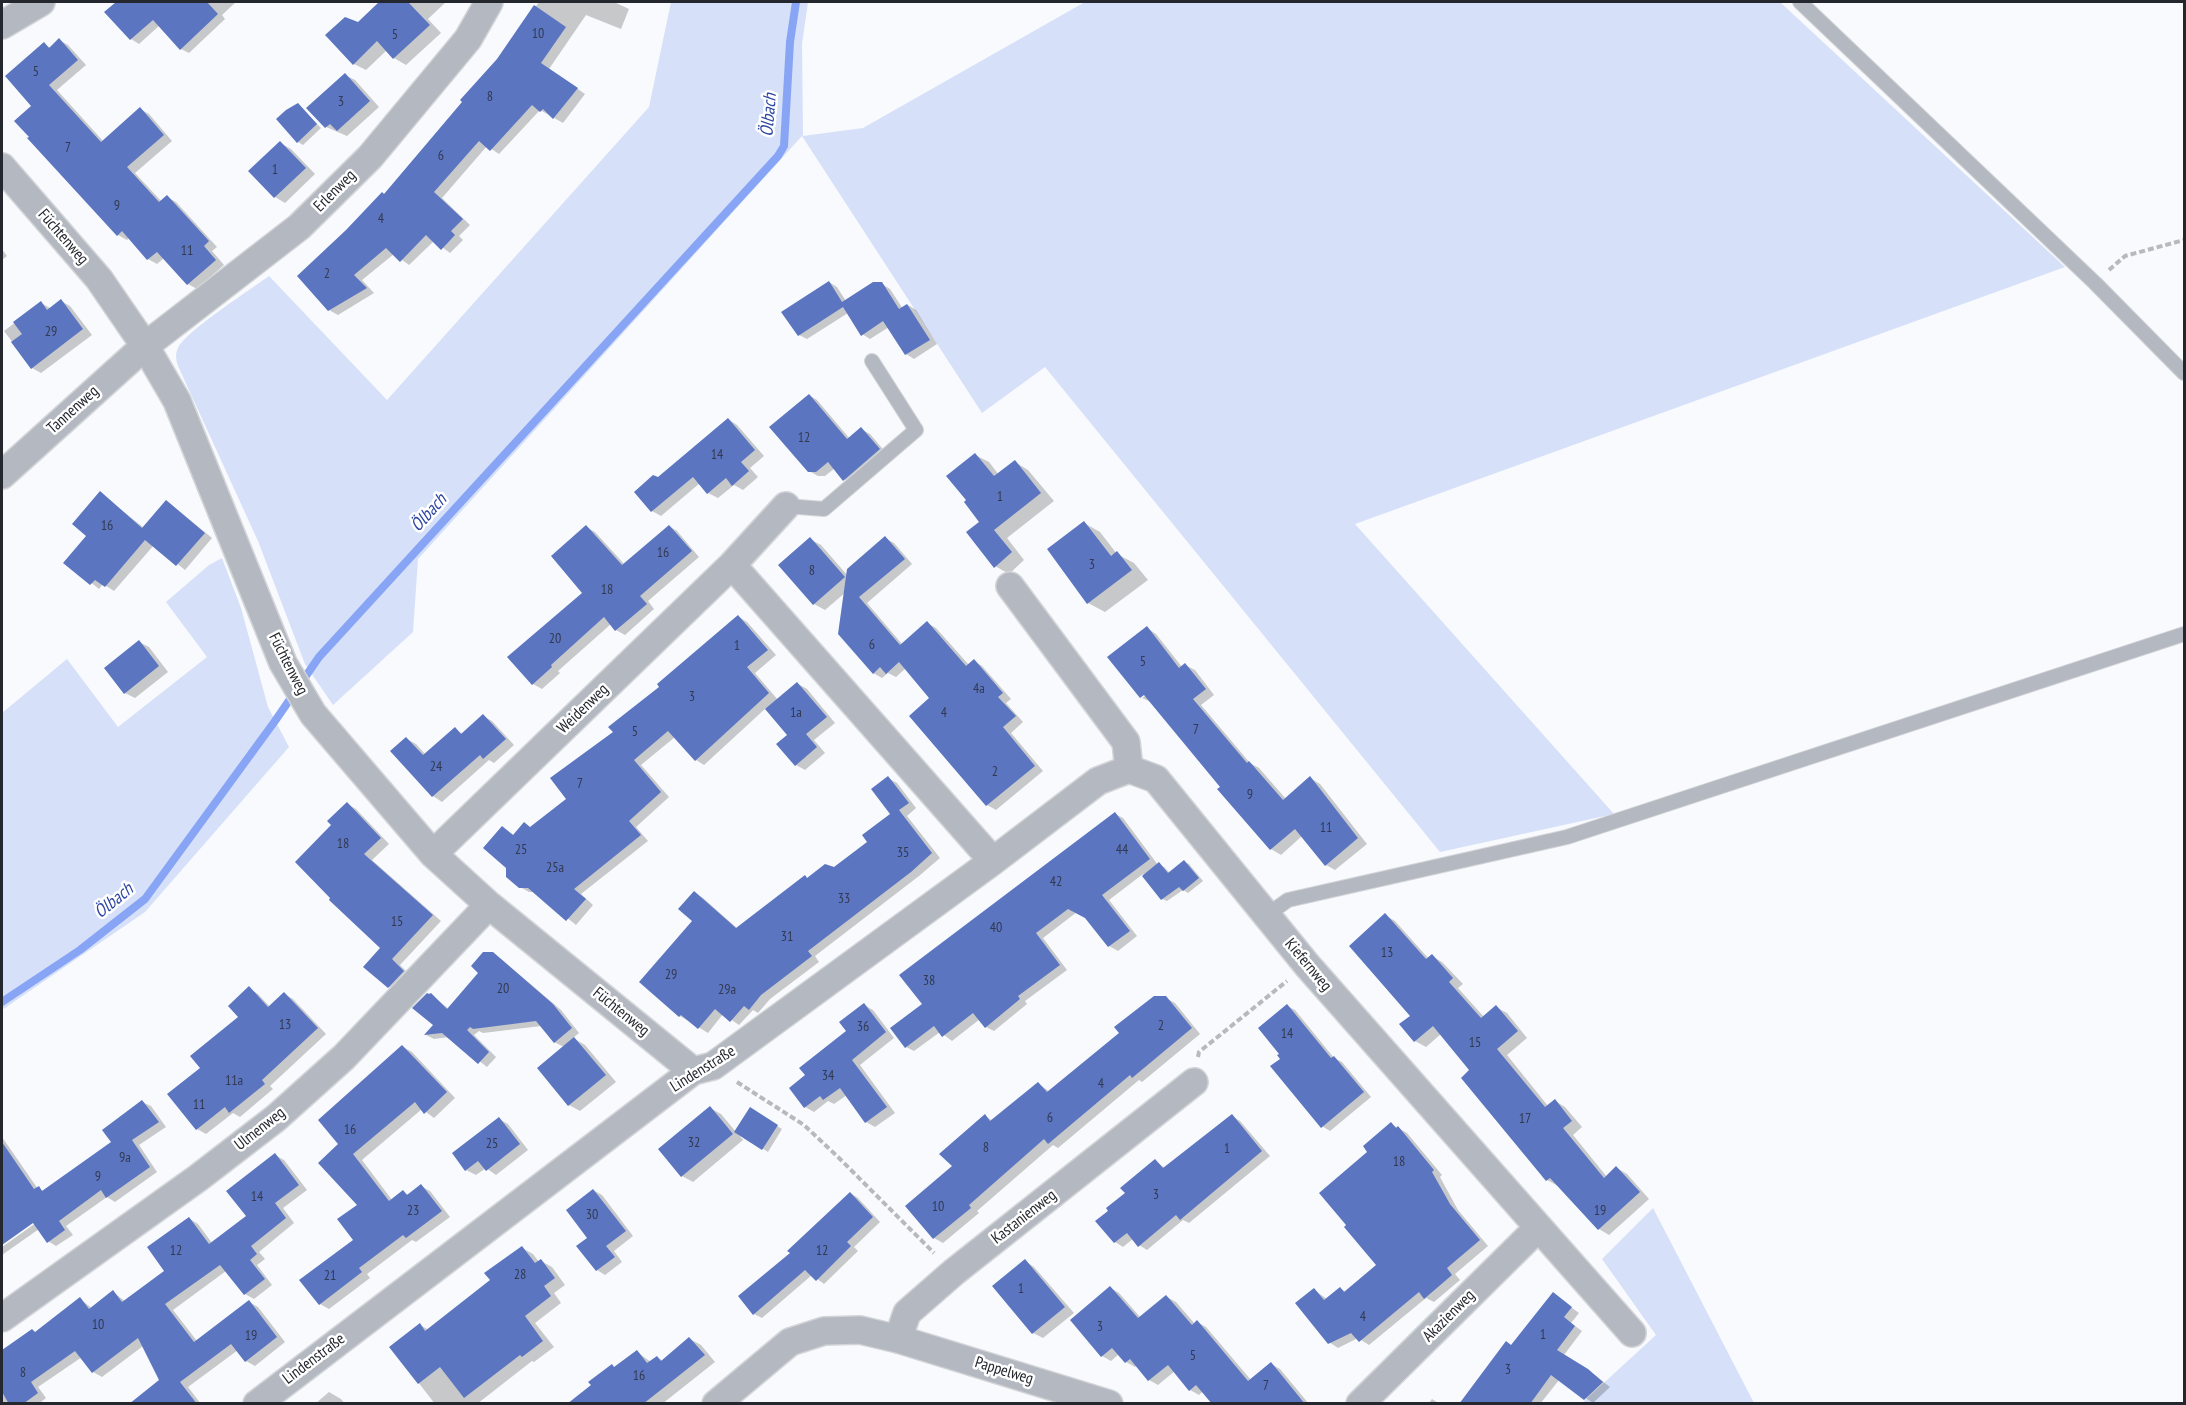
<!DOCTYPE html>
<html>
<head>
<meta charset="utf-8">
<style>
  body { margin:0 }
  #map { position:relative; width:2186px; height:1405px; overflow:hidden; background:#f8fafd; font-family:"PT Sans Narrow",sans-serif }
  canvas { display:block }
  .frame { position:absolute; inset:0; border:3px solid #24272e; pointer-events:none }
</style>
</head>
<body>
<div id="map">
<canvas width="2186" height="1405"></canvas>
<div class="frame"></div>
</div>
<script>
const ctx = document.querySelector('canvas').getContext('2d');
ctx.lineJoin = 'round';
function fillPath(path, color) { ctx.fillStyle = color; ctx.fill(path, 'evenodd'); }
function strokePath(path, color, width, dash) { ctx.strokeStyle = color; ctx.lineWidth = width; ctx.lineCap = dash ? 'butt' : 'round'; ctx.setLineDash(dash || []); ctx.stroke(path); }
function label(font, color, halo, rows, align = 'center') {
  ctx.font = font + ' "PT Sans Narrow",sans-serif'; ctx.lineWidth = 5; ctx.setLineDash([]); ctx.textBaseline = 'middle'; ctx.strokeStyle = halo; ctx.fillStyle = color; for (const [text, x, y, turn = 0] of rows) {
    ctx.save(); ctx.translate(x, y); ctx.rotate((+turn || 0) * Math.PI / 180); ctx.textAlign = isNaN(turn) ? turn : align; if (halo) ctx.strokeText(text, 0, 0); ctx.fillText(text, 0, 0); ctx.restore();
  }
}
const green = new Path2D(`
  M671 2H808L802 44 803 136 863 128 1085 2H1780L2065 267 1355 524 1614 814 1440 852 1045 367 982 413 802 136 418 559 413 632 333 705 305 664 258 541 178 366C176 360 175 354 178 348 186 331 250 290 269 276L387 400 649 107Z
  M222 558 241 608 268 707 289 747 145 912 2 1010V713L67 659 118 727 207 657 166 602 209 565Z
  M1653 1208 1754 1403H1582L1656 1335 1602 1259Z`);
const shadow = new Path2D(`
  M118 2H236L222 15 225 19 189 53 181 49 160 25 139 44 131 39 107 12Z
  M382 2H446L428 19 441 33 406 65 394 58 387 50 366 70 354 64 358 23Z
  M539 2H614L629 9 621 29 586 15 549 69 585 94 563 123 540 110 499 154 487 146 442 198 470 225 459 236 463 240 450 253 434 241 409 265 394 254 362 280 374 293 338 315 329 310 384 195 498 60Z
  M59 40 68 45 86 65 57 90 103 141 140 109 149 114 172 141 135 173 162 202 167 197 176 202 217 247 212 251 224 265 197 289 188 284 164 258 157 264 148 259 129 238 127 240 118 235 33 106 44 44 51 48Z
  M345 75 355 80 379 107 347 136 326 127Z
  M298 105 321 128 303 145 298 142Z
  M280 143 291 149 315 174 285 203 275 197Z
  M2 249 7 256 2 260Z
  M829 282 837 287 846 301 882 284 890 289 903 309 908 305 916 310 937 344 914 359 906 354 889 327 870 339 862 334 848 313 807 339 799 335Z
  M61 301 70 306 92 335 41 373 32 368 4 331 41 303 50 308Z
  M809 395 817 400 850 439 861 429 870 434 887 454 853 484 844 479 835 468 825 476H818L809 471Z
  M728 419 737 425 764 456 750 468 758 477 743 490 734 485 718 498 708 493 700 483 661 516 652 511 658 479Z
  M975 455 989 462 999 475 1015 462 1028 470 1054 501 1007 538 1024 560 1009 574 995 566Z
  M100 493 144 528 167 501 212 538 185 570 154 545 114 591 103 584 99 589 65 562 88 535Z
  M1084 523 1100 532 1117 554 1134 563 1148 580 1105 612 1088 603Z
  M669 526 677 531 699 557 648 601 654 609 625 635 616 630 611 624 558 671 560 673 542 689 533 684 584 593 586 527 595 532 625 565Z
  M885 538 894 543 912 564 867 603 902 644 927 623 936 628 969 665 974 661 982 666 1011 699 1006 703 1023 722 1011 733 1043 771 996 810 987 805 931 698 906 668 896 677 888 673 882 678 873 673 846 592 825 610 814 604 810 539 821 545 848 576Z
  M739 617 747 622 776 655 755 673 778 700 798 684 807 689 835 723 814 740 825 753 805 770 796 765 789 735 766 708 704 765 696 760 675 737 641 765 669 797 636 827 648 841 581 894 593 905 576 925 535 892H529L520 887 503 828 515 836 531 828 568 799 615 732Z
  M1147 628 1156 634 1182 667 1185 665 1195 670 1214 695 1201 705 1250 763 1259 768 1286 799 1310 778 1320 784 1367 844 1335 870 1326 865 1302 836 1281 855 1271 849 1219 789 1222 787 1151 702 1142 698 1151 692 1142 695 1141 697Z
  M139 642 149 647 168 672 135 698 125 693Z
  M483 716 492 721 514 745 494 763 489 760 442 802 433 796 392 751 407 739 416 744 426 755 455 729 463 734Z
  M888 778 897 783 916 808 907 816 940 858 919 876 815 956 819 962 770 999 758 1013 753 1010 739 1025 723 1014 708 1033 680 1016 694 921 695 893 703 898 738 929 808 879 834 869 869 842 892 814Z
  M347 804 356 809 389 844 372 860 441 921 400 965 412 977 398 992 389 987 382 948 333 825Z
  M1115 814 1123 818 1158 865 1164 867 1170 873 1185 862 1189 864 1203 881 1188 893 1183 890 1167 901 1162 899 1143 874 1109 900 1137 936 1118 951 1109 946 1087 917 1077 912 1043 938 1067 970 1025 1001 1027 1004 994 1031 986 1027 980 1019 952 1041 940 1032 914 1051 906 1047 924 1004Z
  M1385 915 1395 921 1429 959 1432 956 1442 962 1463 984 1458 988 1484 1017 1496 1007 1507 1013 1527 1038 1507 1055 1548 1106 1555 1101 1565 1107 1582 1127 1573 1135 1607 1177 1617 1168 1627 1174 1649 1199 1609 1235 1599 1229 1558 1186 1547 1180 1472 1070 1441 1034 1426 1047 1415 1041 1401 1025 1412 1016Z
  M493 954 501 959 561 1010 579 1033 573 1038 585 1045 616 1082 580 1111 569 1105 539 1068 564 1047 554 1042 541 1026 483 1033 479 1031 474 1035 496 1057 487 1067 449 1037 434 1039 426 1035 435 1025 431 995 449 1009 480 973Z
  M249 988 258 994 270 1007 284 994 293 999 326 1034 270 1086 273 1089 240 1117 233 1113 206 1134 197 1129 202 1068 241 1017Z
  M1166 998 1175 1003 1200 1034 1142 1082 1139 1080 1058 1148 1053 1145 977 1211 979 1213 943 1243 934 1238 954 1167 985 1116 993 1121 1039 1084 1050 1092Z
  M864 1005 873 1010 894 1038 860 1065 895 1113 875 1127 866 1122 847 1095 834 1104 828 1101 814 1112 805 1107 807 1076 849 1031Z
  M1287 1006 1295 1010 1334 1058 1342 1062 1371 1097 1330 1131 1322 1126 1282 1059Z
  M403 1047 412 1052 455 1098 434 1118 422 1109 362 1160 392 1200 403 1192 409 1195 421 1186 430 1191 450 1217 416 1242 412 1240 367 1274 370 1278 329 1309 320 1304 355 1240 359 1205 341 1144Z
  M142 1102 151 1106 166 1127 139 1145 157 1172 115 1202 107 1197 66 1226 73 1235 56 1246 48 1241 39 1229 2 1255V1247L40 1220 39 1218 2 1244V1137L38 1189 44 1191 113 1143Z
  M710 1108 721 1114 736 1132 750 1109 782 1129 768 1152 737 1132 743 1140 693 1182 682 1176Z
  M1232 1116 1240 1121 1270 1156 1189 1223 1183 1220 1147 1250 1139 1245 1134 1238 1123 1247 1115 1242 1097 1221 1127 1193 1155 1161 1165 1168Z
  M499 1119 508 1124 528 1150 496 1175 486 1168 476 1175 466 1170Z
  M1391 1124 1407 1133 1442 1175 1440 1177 1458 1210 1488 1246 1455 1274 1460 1280 1434 1302 1426 1298 1369 1345 1358 1338 1338 1348 1329 1342 1314 1290 1327 1299 1340 1288 1346 1292 1379 1265 1369 1152Z
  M275 1155 284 1160 307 1190 283 1208 294 1223 259 1252 265 1259 257 1265 272 1285 254 1299 245 1294 226 1271 173 1310 197 1341 249 1302 258 1307 285 1342 255 1366 246 1361 238 1350 188 1387 201 1404H131L161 1381 143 1346 102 1377 93 1372 82 1357 38 1387 46 1398 41 1402 42 1404H2V1352L32 1331 36 1333 80 1299 93 1309 113 1292 126 1302 167 1271 190 1219 198 1224 212 1243 248 1216Z
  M593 1190 602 1195 633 1236 614 1251 622 1262 605 1275 597 1270 589 1238Z
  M850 1193 858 1198 880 1222 854 1247 858 1251 824 1284 812 1275 762 1318 754 1314 792 1253Z
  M522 1248 533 1254 539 1262 541 1261 552 1267 565 1285 554 1293 561 1303 535 1323 554 1347 534 1362 532 1361 477 1404H435L391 1347 420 1325 429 1330 492 1281Z
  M1025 1261 1034 1267 1074 1313 1043 1338 1033 1333Z
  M1111 1288 1119 1293 1141 1318 1167 1297 1176 1302 1195 1324 1197 1322 1206 1327 1251 1380 1271 1364 1280 1369 1309 1404H1247L1203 1391 1199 1395 1190 1390 1175 1371 1158 1385 1149 1380 1137 1365 1135 1367 1126 1362 1119 1354 1111 1361 1102 1356Z
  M1553 1294 1579 1313 1571 1323 1582 1331 1564 1355 1596 1376 1610 1387 1593 1403 1559 1380 1540 1404H1461L1512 1346Z
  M690 1339 701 1345 715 1362 662 1404H570L593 1385 612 1366 615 1368 637 1352 651 1362 657 1357 663 1361Z
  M329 1392 341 1399 345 1404H315Z
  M1432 1399 1440 1404H1428Z`);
const stream = new Path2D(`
  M2 1002 80 950 145 899 275 721 319 657 778 156 784 146 790 42 796 2`);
const building = new Path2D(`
  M116 2H207L218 14 180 50 153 20 130 40 104 12Z
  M379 2H408L430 25 393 59 377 41 353 65 325 35 345 17 358 22Z
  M534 5 566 27 541 63 578 88 553 119 543 109 540 112 532 105 490 151 479 141 434 192 463 219 451 231 455 235 441 250 426 235 400 262 386 248 354 275 367 288 328 311 297 276 346 230 382 192 384 194 462 102 460 100 497 59Z
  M59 38 78 60 49 85 101 142 140 107 164 135 127 167 159 202 167 195 209 241 204 246 216 260 187 285 157 252 147 260 122 231 117 236 27 138 29 137 14 121 31 106 5 76 44 42 49 48Z
  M345 73 370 101 337 131 330 124 325 128 306 108Z
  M298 103 317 124 297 143 276 119 286 110Z
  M280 141 306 168 274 198 248 171Z
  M829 281 842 302 873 282H882L899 309 907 304 930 340 905 355 883 321 861 336 843 307 798 336 781 312Z
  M61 299 83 329 31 369 11 342 22 334 13 322 41 301 47 310Z
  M809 394 847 439 861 427 880 449 843 481 828 462 816 472H808L769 427Z
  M728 418 755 450 741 462 749 471 732 486 726 478 707 494 693 477 651 512 634 492 653 475 658 477Z
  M975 453 994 476 1015 460 1041 493 994 530 1012 552 994 568 966 532 979 522 964 502 966 500 946 476Z
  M100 491 142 528 166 500 205 533 176 566 145 540 105 587 95 580 90 585 63 563 86 536 72 524Z
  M1084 521 1111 556 1117 551 1132 570 1087 604 1047 549Z
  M586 525 622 565 669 525 692 551 640 596 647 604 615 631 604 617 551 665 552 667 532 685 507 657 582 593 551 556Z
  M885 536 905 559 859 597 900 645 927 621 966 666 974 659 1003 693 998 697 1016 716 1003 727 1035 766 986 806 909 716 929 698 899 662 886 674 880 667 873 674 838 634 847 569Z
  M810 537 845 577 813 605 778 565Z
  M738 615 768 650 747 667 769 693 695 761 668 731 634 760 661 792 629 821 641 835 574 889 586 899 566 921 528 888H519L506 877V868L483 848 502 826 513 835 524 822 530 827 566 799 550 778 613 732 608 727 659 687 657 684Z
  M1147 626 1179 668 1185 663 1206 689 1193 699 1247 763 1249 761 1283 800 1310 776 1358 838 1325 866 1295 829 1270 850 1217 789 1220 787 1144 695 1140 698 1107 657Z
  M139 640 159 666 124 694 104 668Z
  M797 682 827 717 806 734 817 747 795 766 776 744 787 735 765 709Z
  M483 714 506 739 483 759 480 755 432 797 390 751 406 737 423 755 455 727 461 734Z
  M888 776 909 803 899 810 932 853 911 872 808 951 812 956 761 995 749 1010 744 1006 730 1022 715 1009 698 1029 681 1015 679 1017 639 982 692 921 678 909 694 891 736 928 805 875 807 878 825 864 834 867 867 842 862 835 890 814 871 789Z
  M347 802 381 838 364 854 433 915 392 959 404 971 388 988 363 967 380 948 329 900 330 898 295 862 331 825 327 821Z
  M1115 812 1150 859 1102 895 1130 931 1108 947 1085 918 1068 909 1036 933 1060 965 1018 996 1020 999 985 1028 973 1013 942 1037 934 1026 905 1048 890 1028 922 1004 899 975Z
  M1184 860 1199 878 1183 891 1179 887 1161 900 1142 876 1159 862 1168 873Z
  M1385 913 1426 959 1432 954 1453 978 1449 982 1481 1018 1496 1005 1518 1031 1497 1049 1545 1107 1555 1099 1572 1121 1563 1128 1604 1178 1616 1166 1640 1192 1598 1230 1550 1178 1546 1181 1461 1078 1469 1070 1433 1026 1414 1042 1399 1024 1410 1016 1349 946Z
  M483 952H493L553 1004 572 1028 554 1043 536 1021 473 1029 470 1027 467 1030 489 1052 478 1064 442 1033 424 1035 433 1025 412 1008 427 993 429 994 431 993 447 1009 478 973 471 966Z
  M249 986 268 1007 284 992 318 1028 262 1080 265 1084 229 1113 225 1107 196 1130 167 1094 200 1068 190 1056 238 1017 228 1006Z
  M1154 996H1166L1192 1028 1132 1078 1130 1075 1048 1144 1044 1139 969 1205 971 1208 933 1239 905 1206 952 1166 939 1154 985 1114 990 1121 1038 1082 1047 1092 1119 1033 1114 1027Z
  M864 1003 886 1032 852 1060 887 1107 865 1123 840 1088 823 1100 820 1096 804 1108 789 1088 805 1075 799 1068 846 1031 839 1022Z
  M1287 1004 1331 1058 1334 1056 1364 1092 1321 1128 1270 1066 1280 1059 1277 1055 1279 1054 1258 1028Z
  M574 1037 606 1075 568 1106 537 1068Z
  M402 1045 447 1092 424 1114 415 1102 353 1154 389 1201 403 1190 407 1195 421 1184 442 1211 406 1238 403 1235 359 1268 362 1272 319 1305 299 1280 353 1240 337 1219 357 1205 318 1163 338 1144 318 1120Z
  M142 1100 159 1122 132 1140 150 1167 106 1198 101 1190 59 1221 65 1230 47 1243 33 1223 2 1245V1142L34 1189 39 1186 42 1191 111 1142 102 1130Z
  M710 1106 733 1134 681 1177 658 1149Z
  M750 1107 778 1125 762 1150 734 1132Z
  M1232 1114 1262 1151 1180 1220 1176 1215 1138 1247 1127 1233 1114 1243 1095 1221 1108 1211 1106 1208 1125 1193 1120 1188 1155 1159 1163 1168Z
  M499 1117 520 1144 486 1171 478 1161 465 1171 452 1153Z
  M1391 1122 1396 1128 1398 1126 1434 1170 1432 1172 1450 1204 1480 1240 1447 1268 1452 1275 1424 1299 1419 1292 1359 1342 1351 1333 1328 1344 1295 1303 1314 1288 1324 1300 1340 1287 1344 1292 1376 1265 1344 1227 1346 1225 1319 1193 1367 1152 1363 1146Z
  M275 1153 299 1185 275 1203 286 1218 251 1246 257 1254 250 1260 265 1279 244 1295 220 1265 165 1304 194 1342 249 1300 277 1337 245 1362 231 1344 180 1382 197 1404H129L159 1380 138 1338 92 1373 75 1351 31 1382 38 1393 23 1404H9L2 1392V1350L32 1329 35 1332 80 1297 89 1309 113 1290 122 1302 164 1271 147 1247 189 1217 209 1244 246 1216 226 1191Z
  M593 1189 626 1231 606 1246 615 1257 596 1271 576 1246 587 1238 566 1210Z
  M850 1192 873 1217 847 1242 851 1246 816 1281 805 1270 753 1315 738 1296 790 1253 787 1251Z
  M522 1246 535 1263 541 1259 555 1278 544 1286 551 1296 525 1316 543 1341 522 1357 520 1355 464 1398 440 1367 418 1384 389 1347 420 1323 425 1331 490 1280 484 1273Z
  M1025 1259 1065 1307 1032 1334 992 1286Z
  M1110 1286 1138 1318 1166 1295 1192 1325 1197 1320 1248 1381 1271 1362 1305 1404H1212L1196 1385 1189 1391 1168 1365 1148 1381 1130 1359 1125 1363 1112 1348 1101 1357 1070 1320Z
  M1553 1292 1572 1307 1564 1317 1575 1326 1557 1350 1588 1369 1603 1382 1584 1400 1551 1375 1530 1404H1459L1506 1341 1511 1345Z
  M689 1337 705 1355 643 1404H567L591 1385 588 1382 612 1364 614 1367 637 1350 647 1363 657 1356 661 1361Z`);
const path = new Path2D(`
  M2109 270 2125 256 2184 240
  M1198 1057 1199 1052 1287 981
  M737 1082 804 1125 838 1157 934 1253`);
const service = new Path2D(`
  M1800 2 2095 283 2184 373
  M786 506 824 509 916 430 872 361
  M1267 915 1288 900 1567 837 2184 634`);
const minor = new Path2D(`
  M2 25 41 2
  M2 167 99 279 145 346 177 401 283 663 313 714 433 854 489 905 693 1071
  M2 475 145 346 299 227 370 157 468 39 489 2
  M732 565 993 861
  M1010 586 1126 742 1129 769
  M1129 769 1156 779 1307 965 1632 1333
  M433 854 732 565 786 506
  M2 1318 198 1178 276 1118 344 1057 489 905
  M898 1339 907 1313 954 1272 1194 1082
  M257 1404 693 1071 713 1066 993 861 1098 781 1129 769
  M716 1404 790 1342 824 1331 860 1330 898 1339 1109 1404
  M1360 1404 1538 1228`);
const numberNames = [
  ["10",538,34],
  ["5",395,35],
  ["5",36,72],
  ["8",490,97],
  ["3",341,102],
  ["7",68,148],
  ["6",441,156],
  ["1",275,170],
  ["9",117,206],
  ["4",381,219],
  ["11",187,251],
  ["2",327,274],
  ["29",51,332],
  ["12",804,438],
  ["14",717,455],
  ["1",1000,497],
  ["16",107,526],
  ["16",663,553],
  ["3",1092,565],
  ["8",812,571],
  ["18",607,590],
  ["20",555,639],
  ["6",872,645],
  ["1",737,646],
  ["5",1143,662],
  ["4a",979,689],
  ["3",692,697],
  ["1a",796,713],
  ["4",944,713],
  ["7",1196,730],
  ["5",635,732],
  ["24",436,767],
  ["2",995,772],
  ["7",580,784],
  ["9",1250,795],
  ["11",1326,828],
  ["18",343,844],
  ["25",521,850],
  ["44",1122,850],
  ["35",903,853],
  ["25a",555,868],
  ["42",1056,882],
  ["33",844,899],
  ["15",397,922],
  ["40",996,928],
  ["31",787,937],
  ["13",1387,953],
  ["29",671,975],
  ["38",929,981],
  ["20",503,989],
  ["29a",727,990],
  ["13",285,1025],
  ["2",1161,1026],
  ["36",863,1027],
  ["14",1287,1034],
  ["15",1475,1043],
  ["34",828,1076],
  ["11a",234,1081],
  ["4",1101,1084],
  ["11",199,1105],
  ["6",1050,1118],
  ["17",1525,1119],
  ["16",350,1130],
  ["32",694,1143],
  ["25",492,1144],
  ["8",986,1148],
  ["1",1227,1149],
  ["9a",125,1158],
  ["18",1399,1162],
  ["9",98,1177],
  ["3",1156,1195],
  ["14",257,1197],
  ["10",938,1207],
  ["23",413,1211],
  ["19",1600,1211],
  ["30",592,1215],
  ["12",176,1251],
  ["12",822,1251],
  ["28",520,1275],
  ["21",330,1276],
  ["1",1021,1289],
  ["4",1363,1317],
  ["10",98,1325],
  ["3",1100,1327],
  ["1",1543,1335],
  ["19",251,1336],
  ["5",1193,1356],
  ["3",1508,1370],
  ["8",23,1373],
  ["16",639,1376],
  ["7",1266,1386]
];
const streetNames = [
  ["Erlenweg",335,191,-45],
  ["Füchtenweg",63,237,49],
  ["Tannenweg",73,410,-42],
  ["Füchtenweg",288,664,63],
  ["Weidenweg",583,709,-44],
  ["Kiefernweg",1308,965,50],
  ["Füchtenweg",621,1012,39],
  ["Lindenstraße",703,1069,-32],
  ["Ulmenweg",260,1129,-38],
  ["Kastanienweg",1024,1217,-38],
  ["Akazienweg",1449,1316,-45],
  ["Lindenstraße",314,1359,-37],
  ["Pappelweg",1004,1371,17]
];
const waterNames = [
  ["Ölbach",769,115,-85],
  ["Ölbach",429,513,-48],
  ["Ölbach",114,901,-39]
];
fillPath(green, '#d6e0f9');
fillPath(shadow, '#0003');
strokePath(stream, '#88a5f5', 8);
fillPath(building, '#5b75c0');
strokePath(service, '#d2d4d8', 16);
strokePath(minor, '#d2d4d8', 30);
strokePath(path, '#b7b9bd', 4, [6, 3]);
strokePath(service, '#b4b8c0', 14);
strokePath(minor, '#b4b8c0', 27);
label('14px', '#323a52', null, numberNames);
label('16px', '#24272e', '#fff', streetNames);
label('italic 18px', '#2e47a2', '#fff', waterNames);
</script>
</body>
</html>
